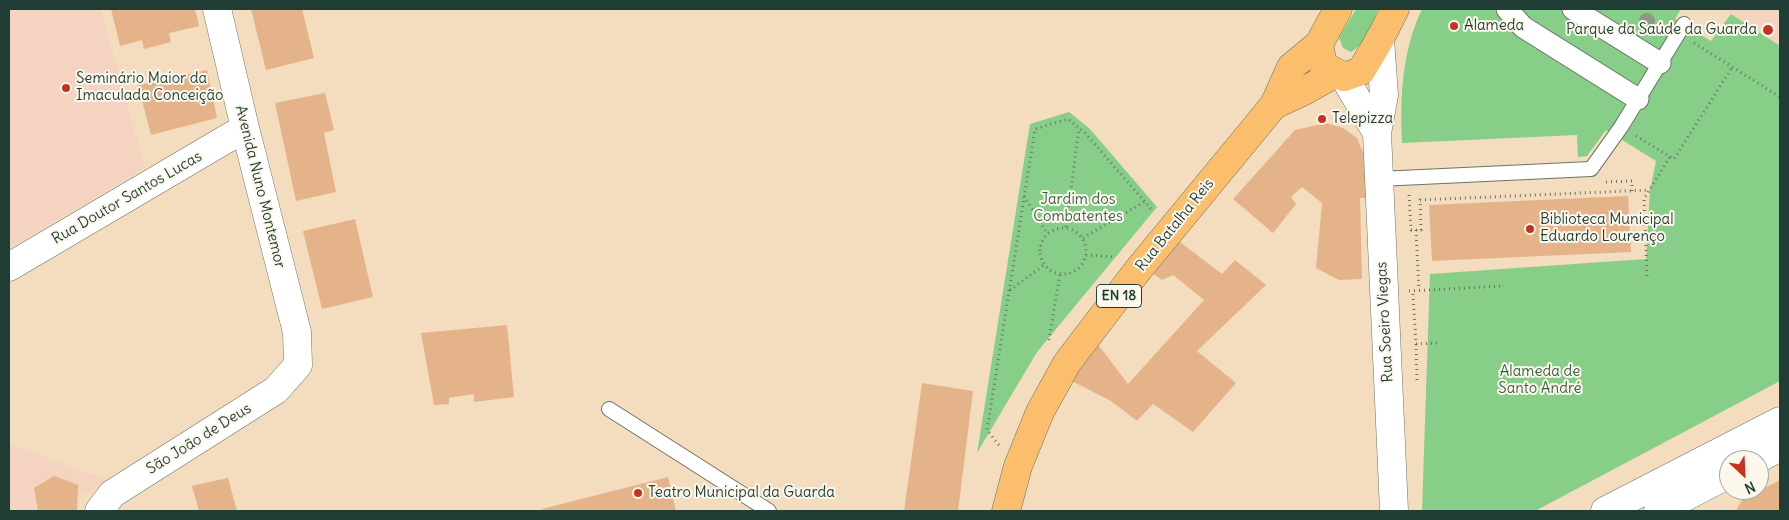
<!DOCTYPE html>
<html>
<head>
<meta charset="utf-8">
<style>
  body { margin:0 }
  #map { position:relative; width:1789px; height:520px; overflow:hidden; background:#f4dcbf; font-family:Delius,sans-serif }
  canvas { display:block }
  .frame { position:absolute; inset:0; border:10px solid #1f3d34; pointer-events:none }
  .north { position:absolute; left:1719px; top:450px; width:50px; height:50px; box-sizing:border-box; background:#fbf7ec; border:1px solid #a3ada2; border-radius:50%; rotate:155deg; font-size:14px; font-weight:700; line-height:20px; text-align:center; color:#1f3d34 }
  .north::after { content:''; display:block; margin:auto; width:18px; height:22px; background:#c8321e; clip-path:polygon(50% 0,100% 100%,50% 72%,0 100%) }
</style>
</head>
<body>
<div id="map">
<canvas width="1789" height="520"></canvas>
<div class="frame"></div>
<div class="north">N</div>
</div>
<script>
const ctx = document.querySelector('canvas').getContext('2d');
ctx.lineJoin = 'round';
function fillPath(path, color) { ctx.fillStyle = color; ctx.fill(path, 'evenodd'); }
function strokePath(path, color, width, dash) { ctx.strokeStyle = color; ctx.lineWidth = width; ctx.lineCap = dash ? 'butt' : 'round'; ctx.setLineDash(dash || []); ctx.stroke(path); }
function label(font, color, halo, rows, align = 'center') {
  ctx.font = font + ' Delius,sans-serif'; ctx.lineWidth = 4; ctx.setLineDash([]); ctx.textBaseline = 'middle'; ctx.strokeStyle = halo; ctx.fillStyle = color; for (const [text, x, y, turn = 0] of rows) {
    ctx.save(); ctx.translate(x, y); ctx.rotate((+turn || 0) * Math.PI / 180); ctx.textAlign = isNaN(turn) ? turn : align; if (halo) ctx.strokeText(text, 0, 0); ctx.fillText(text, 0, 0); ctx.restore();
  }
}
const built = new Path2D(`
  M9 9H101L145 168 9 248Z
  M1723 9H1780V46L1731 14Z
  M9 443 15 446 108 480 78 498 77 511H9Z`);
const green = new Path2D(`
  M1356 9H1378C1371 25 1367 43 1351 52L1343 48 1339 38Z
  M1422 9H1681L1675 19 1711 41 1731 14 1780 46V381L1535 511H1422L1430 274 1646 259 1650 190 1656 161 1606 130 1587 156 1578 157 1577 135 1402 143C1400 97 1402 51 1422 9Z
  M1069 112 1090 129 1157 207 1037 352 977 453 1030 124Z`);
const building = new Path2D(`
  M111 9H195L199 26 169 33 171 42 144 49 142 40 120 46Z
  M251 9H302L314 58 266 70Z
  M207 70 217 118 151 135 138 85Z
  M325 93 334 130 324 133 336 192 296 201 275 103Z
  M1326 123 1343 128 1357 138 1367 162V198H1360L1362 279 1339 280 1316 268 1322 203 1302 187 1291 197 1296 204 1273 233 1233 199 1295 130Z
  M1628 196 1631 252 1432 261 1429 205Z
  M355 219 373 297 322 309 303 231Z
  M1180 242 1222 274 1235 260 1266 285 1197 351 1236 383 1193 432 1153 404 1137 421 1111 401 1068 379 1094 339 1128 384 1204 300 1173 275 1162 280 1150 271Z
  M507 325 514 397 474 402V394L449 398V404L434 405 421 333Z
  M922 383 973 391 958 511H904Z
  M54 476 78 485 77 511H38L34 488Z
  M668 477 676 511H542V509Z
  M228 478 237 511H199L192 486Z
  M1780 480V511H1736L1742 500Z`);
const path = new Path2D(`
  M1694 43 1780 97
  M1636 136 1674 159 1733 66
  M1606 182 1632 181V191
  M1409 195 1411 230H1421L1420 200 1650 190
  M1024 196 1047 233
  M1066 227 1079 128
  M1040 251a23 23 0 1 1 46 0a23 23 0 1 1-46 0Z
  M1416 230 1419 290
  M1083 238 1144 202
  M1086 255 1116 257
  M1647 276 1644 199 1670 157
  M1010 290 1044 265
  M1409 291 1504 286
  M1413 294 1416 344 1438 343
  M1049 340 1060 274
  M1416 344 1417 381
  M999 445 987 430 1035 129 1068 119 1085 133 1152 210`);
const service = new Path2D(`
  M1379 179 1591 169 1621 127 1684 24
  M609 409 769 511`);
const pedestrian = new Path2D(`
  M1507 9 1523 27 1638 99
  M1573 9 1660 63`);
const minor = new Path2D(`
  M1380 39 1384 95 1377 133 1394 511
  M1344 77 1377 133
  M9 267 245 128
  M1756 460 1780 447
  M99 511 112 494 276 390 298 365 297 332 245 128 217 9
  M1605 511 1780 421
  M1658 511 1729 474`);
const primary = new Path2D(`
  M1338 9 1319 44 1323 65 1344 77 1361 71 1380 39 1395 9
  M1274 105 1304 91 1336 73
  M1006 511 1018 466 1040 412 1067 363 1138 270 1274 105 1291 67 1319 44`);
const trees = [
  [1647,21]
];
const markers = [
  [1454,26,5,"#c8321e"],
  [1768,30,6,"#c8321e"],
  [66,88,5,"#c8321e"],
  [1322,119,5,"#c8321e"],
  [1530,229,5,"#c8321e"],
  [638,493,5,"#c8321e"]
];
const shields = [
  [1119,296,45]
];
const shieldNames = [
  ["EN 18",1119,296]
];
const poiNames = [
  ["Alameda",1464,26],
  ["Parque da Saúde da Guarda",1757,30,"right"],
  ["Seminário Maior da",76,79],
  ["Imaculada Conceição",76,96],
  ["Telepizza",1332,119],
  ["Biblioteca Municipal",1540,220],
  ["Eduardo Lourenço",1540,237],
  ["Teatro Municipal da Guarda",648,493]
];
const streetNames = [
  ["Avenida Nuno Montemor",260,187,76],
  ["Rua Doutor Santos Lucas",127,198,-30],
  ["Rua Batalha Reis",1175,225,-51],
  ["Rua Soeiro Viegas",1385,322,-93],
  ["São João de Deus",199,439,-32]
];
const parkNames = [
  ["Jardim dos",1078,200],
  ["Combatentes",1078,217],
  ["Alameda de",1540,372],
  ["Santo André",1540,389]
];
fillPath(built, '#f5d3c1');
fillPath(green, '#87ce89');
fillPath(building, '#e5b38a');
strokePath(service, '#6a7565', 16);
strokePath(pedestrian, '#6a7565', 23);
strokePath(minor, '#6a7565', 29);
strokePath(primary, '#6a7565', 29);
strokePath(path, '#6a7565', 3, [1, 4]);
strokePath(service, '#fff', 14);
strokePath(pedestrian, '#fff', 21);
strokePath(minor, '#fff', 28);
strokePath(primary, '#fabe6d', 28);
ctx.fillStyle = '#8d987e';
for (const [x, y] of trees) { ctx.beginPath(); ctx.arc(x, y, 8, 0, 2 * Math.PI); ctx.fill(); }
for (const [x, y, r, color] of markers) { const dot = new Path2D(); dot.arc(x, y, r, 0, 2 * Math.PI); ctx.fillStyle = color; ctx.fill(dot); strokePath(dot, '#fbf7ec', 2); }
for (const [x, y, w] of shields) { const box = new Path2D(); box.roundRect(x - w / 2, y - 11.5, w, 23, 4); ctx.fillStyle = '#fbf7ec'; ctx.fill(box); strokePath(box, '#1f3d34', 1); }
label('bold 14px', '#1f3d34', null, shieldNames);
label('15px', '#1f3d34', '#fbf7ec', poiNames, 'left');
label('15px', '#1f3d34', '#fbf7ec', streetNames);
label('15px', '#396149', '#fbf7ec', parkNames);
</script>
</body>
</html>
